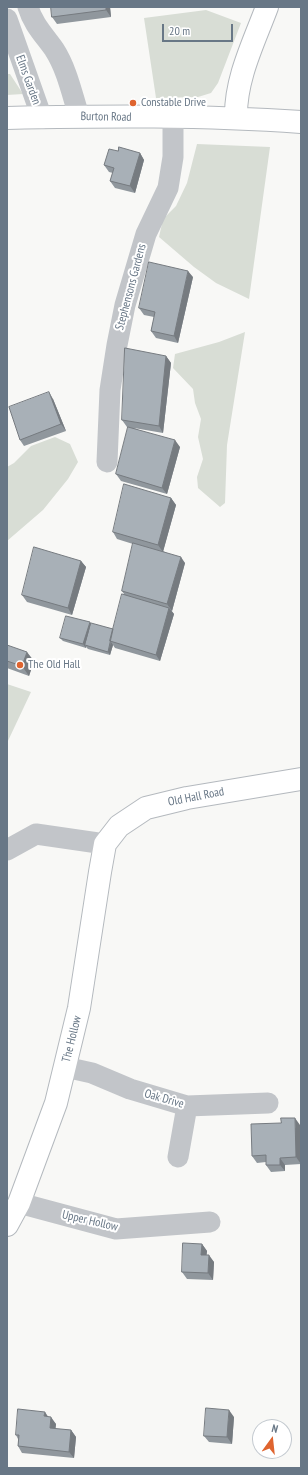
<!DOCTYPE html>
<html>
<head>
<meta charset="utf-8">
<style>
  body { margin:0 }
  #map { position:relative; width:308px; height:1475px; overflow:hidden; background:#f8f8f6; font-family:"PT Sans Narrow",sans-serif }
  canvas { display:block }
  .frame { position:absolute; inset:0; border:8px solid #687786; pointer-events:none }
  .north { position:absolute; left:252px; top:1419px; width:40px; height:40px; box-sizing:border-box; background:#fff; border:1px solid #c3c9cf; border-radius:50%; rotate:15deg; font-size:11px; font-weight:700; line-height:16px; text-align:center; color:#687786 }
  .north::after { content:''; display:block; margin:auto; width:14px; height:18px; background:#df642f; clip-path:polygon(50% 0,100% 100%,50% 72%,0 100%) }
  .scale { position:absolute; left:162px; top:24px; width:71px; height:18px; box-sizing:border-box; border:2px solid #687786; border-top:0; padding-left:5px; font-size:12px; line-height:14px; white-space:nowrap; color:#687786; -webkit-text-stroke:3px #fff; paint-order:stroke }
</style>
</head>
<body>
<div id="map">
<canvas width="308" height="1475"></canvas>
<div class="frame"></div>
<div class="north">N</div>
<div class="scale">20 m</div>
</div>
<script>
const ctx = document.querySelector('canvas').getContext('2d');
ctx.lineJoin = 'round';
function fillPath(path, color) { ctx.fillStyle = color; ctx.fill(path, 'evenodd'); }
function strokePath(path, color, width, dash) { ctx.strokeStyle = color; ctx.lineWidth = width; ctx.lineCap = dash ? 'butt' : 'round'; ctx.setLineDash(dash || []); ctx.stroke(path); }
function label(font, color, halo, rows, align = 'center') {
  ctx.font = font + ' "PT Sans Narrow",sans-serif'; ctx.lineWidth = 4; ctx.setLineDash([]); ctx.textBaseline = 'middle'; ctx.strokeStyle = halo; ctx.fillStyle = color; for (const [text, x, y, turn = 0] of rows) {
    ctx.save(); ctx.translate(x, y); ctx.rotate((+turn || 0) * Math.PI / 180); ctx.textAlign = isNaN(turn) ? turn : align; if (halo) ctx.strokeText(text, 0, 0); ctx.fillText(text, 0, 0); ctx.restore();
  }
}
const green = new Path2D(`
  M206 10 241 23 218 83 211 93 198 97 156 98 144 18Z
  M7 74H10L23 94 7 95Z
  M197 144 270 147 249 299 216 283 194 267 159 237 163 219 176 206 187 183Z
  M245 332 227 445 225 503 220 507 198 488 197 477 203 459 198 437 201 419 195 403 193 389 173 368 175 354 219 342Z
  M55 437 70 444 78 462 68 479 43 510 7 541V467L14 463 31 446Z
  M7 684 31 692 7 743Z`);
const street = new Path2D(`
  M28 7C33 24 44 35 54 49 67 69 72 94 79 116
  M7 19 42 118
  M107 462 110 390 117 345 125 305 146 234 168 188 173 157V118
  M7 850 36 834 105 844
  M65 1067 92 1073 130 1089 187 1106 268 1103
  M178 1157 187 1106
  M19 1203 116 1229 210 1222`);
const secondary = new Path2D(`
  M7 118C105 116 203 115 301 122
  M236 118C235 79 254 42 267 7
  M7 1225 19 1203 56 1103 79 1008 100 872 105 844 119 826 146 808 187 798 301 779`);
const wall = new Path2D(`
  M51 7H110L111 17 57 24 52 17Z
  M118 151 140 153 144 160 135 193 115 188 110 181 113 173 109 172 104 165Z
  M193 277 178 343 156 338 151 331 154 317 144 315 139 308Z
  M166 356 171 363 163 433 134 428 180 447 167 494 121 481 116 474 128 427H127L122 420Z
  M53 399 66 431 24 446 20 440Z
  M171 498 176 505 163 551 185 563 172 611 171 610 174 614 160 661 115 648 113 645 110 655 88 649 86 647V648L63 641 60 638 91 624 113 629 124 594 122 591 133 544 117 539 113 532Z
  M81 561 86 567 72 615 27 602 22 595Z
  M7 645 34 661 29 676 7 668Z
  M300 1125 301 1164 285 1165V1171L271 1172 266 1165V1162L257 1163 252 1156Z
  M202 1244 207 1251 206 1255 214 1262 213 1280 187 1279 182 1272Z
  M48 1417 56 1424 55 1429 71 1430 76 1437 74 1458 22 1453 18 1446V1439L16 1435Z
  M234 1417 232 1444 209 1442 204 1436Z`);
const shadedWall = new Path2D(`
  M106 7H110L111 17 106 10Z
  M140 153 144 160 135 193 130 186Z
  M188 271 193 277 178 343 174 336Z
  M166 356 171 363 163 433 159 426Z
  M49 392 53 399 66 431 61 424Z
  M175 440 180 447 167 494 162 488Z
  M171 498 176 505 163 552 158 545Z
  M181 557 185 563 172 611 167 604Z
  M81 561 86 567 72 615 68 608Z
  M169 608 174 614 160 661 156 655Z
  M90 622 92 626 85 645 86 647V648L83 644Z
  M111 642 113 645 110 655 108 652Z
  M27 652 34 661 29 676 22 666Z
  M295 1118 300 1125 301 1164 296 1157Z
  M280 1158 285 1165V1171L280 1165Z
  M202 1244 207 1251 206 1262 201 1255Z
  M209 1255 214 1262 213 1280 208 1273Z
  M229 1410 234 1417 232 1444 227 1437Z
  M45 1412 49 1418 44 1416Z
  M51 1417 56 1424 55 1435 50 1428Z
  M71 1430 76 1437 74 1458 69 1452Z`);
const building = new Path2D(`
  M51 7H106V10L52 17Z
  M119 147 140 153 130 186 110 181 114 168 104 165 109 149 118 151Z
  M149 262 188 271 174 336 151 331 155 312 139 308Z
  M125 348 166 356 159 426 122 420Z
  M49 392 61 424 20 440 9 407Z
  M128 427 175 440 162 488 116 474Z
  M124 484 171 498 158 545 113 532Z
  M133 543 181 557 167 604 122 591Z
  M34 547 81 561 68 608 22 595Z
  M122 594 169 608 156 655 110 641Z
  M66 616 90 622 83 644 60 638Z
  M91 623 113 629 108 652 85 645Z
  M7 645 27 652 22 666 7 661Z
  M281 1118H295L296 1157 280 1158V1165H266V1155L252 1156 251 1124 281 1123Z
  M183 1243 202 1244 201 1255H209L208 1273 182 1272Z
  M206 1408 229 1410 227 1437 204 1436Z
  M18 1409 45 1412 44 1416 51 1417 50 1428 71 1430 69 1452 18 1446 19 1435H16Z`);
const markers = [
  [133,103,4,"#df642f"],
  [20,665,4,"#df642f"]
];
const streetNames = [
  ["Elms Garden",28,80,70],
  ["Burton Road",106,117,1],
  ["Stephensons Gardens",131,287,-75],
  ["Old Hall Road",196,797,-11],
  ["The Hollow",72,1039,-76],
  ["Oak Drive",164,1099,16],
  ["Upper Hollow",90,1221,13]
];
const poiNames = [
  ["Constable Drive",141,103],
  ["The Old Hall",28,665]
];
fillPath(green, '#d8ddd5');
strokePath(secondary, '#b4b9be', 24);
strokePath(street, '#c2c5c9', 21);
strokePath(secondary, '#fff', 22);
fillPath(wall, '#90979d');
fillPath(shadedWall, '#767b80');
fillPath(building, '#a8b0b7');
strokePath(building, '#767b80', 1);
for (const [x, y, r, color] of markers) { const dot = new Path2D(); dot.arc(x, y, r, 0, 2 * Math.PI); ctx.fillStyle = color; ctx.fill(dot); strokePath(dot, '#fff', 1.5); }
label('12px', '#687786', '#fff', streetNames);
label('12px', '#687786', '#fff', poiNames, 'left');
</script>
</body>
</html>
